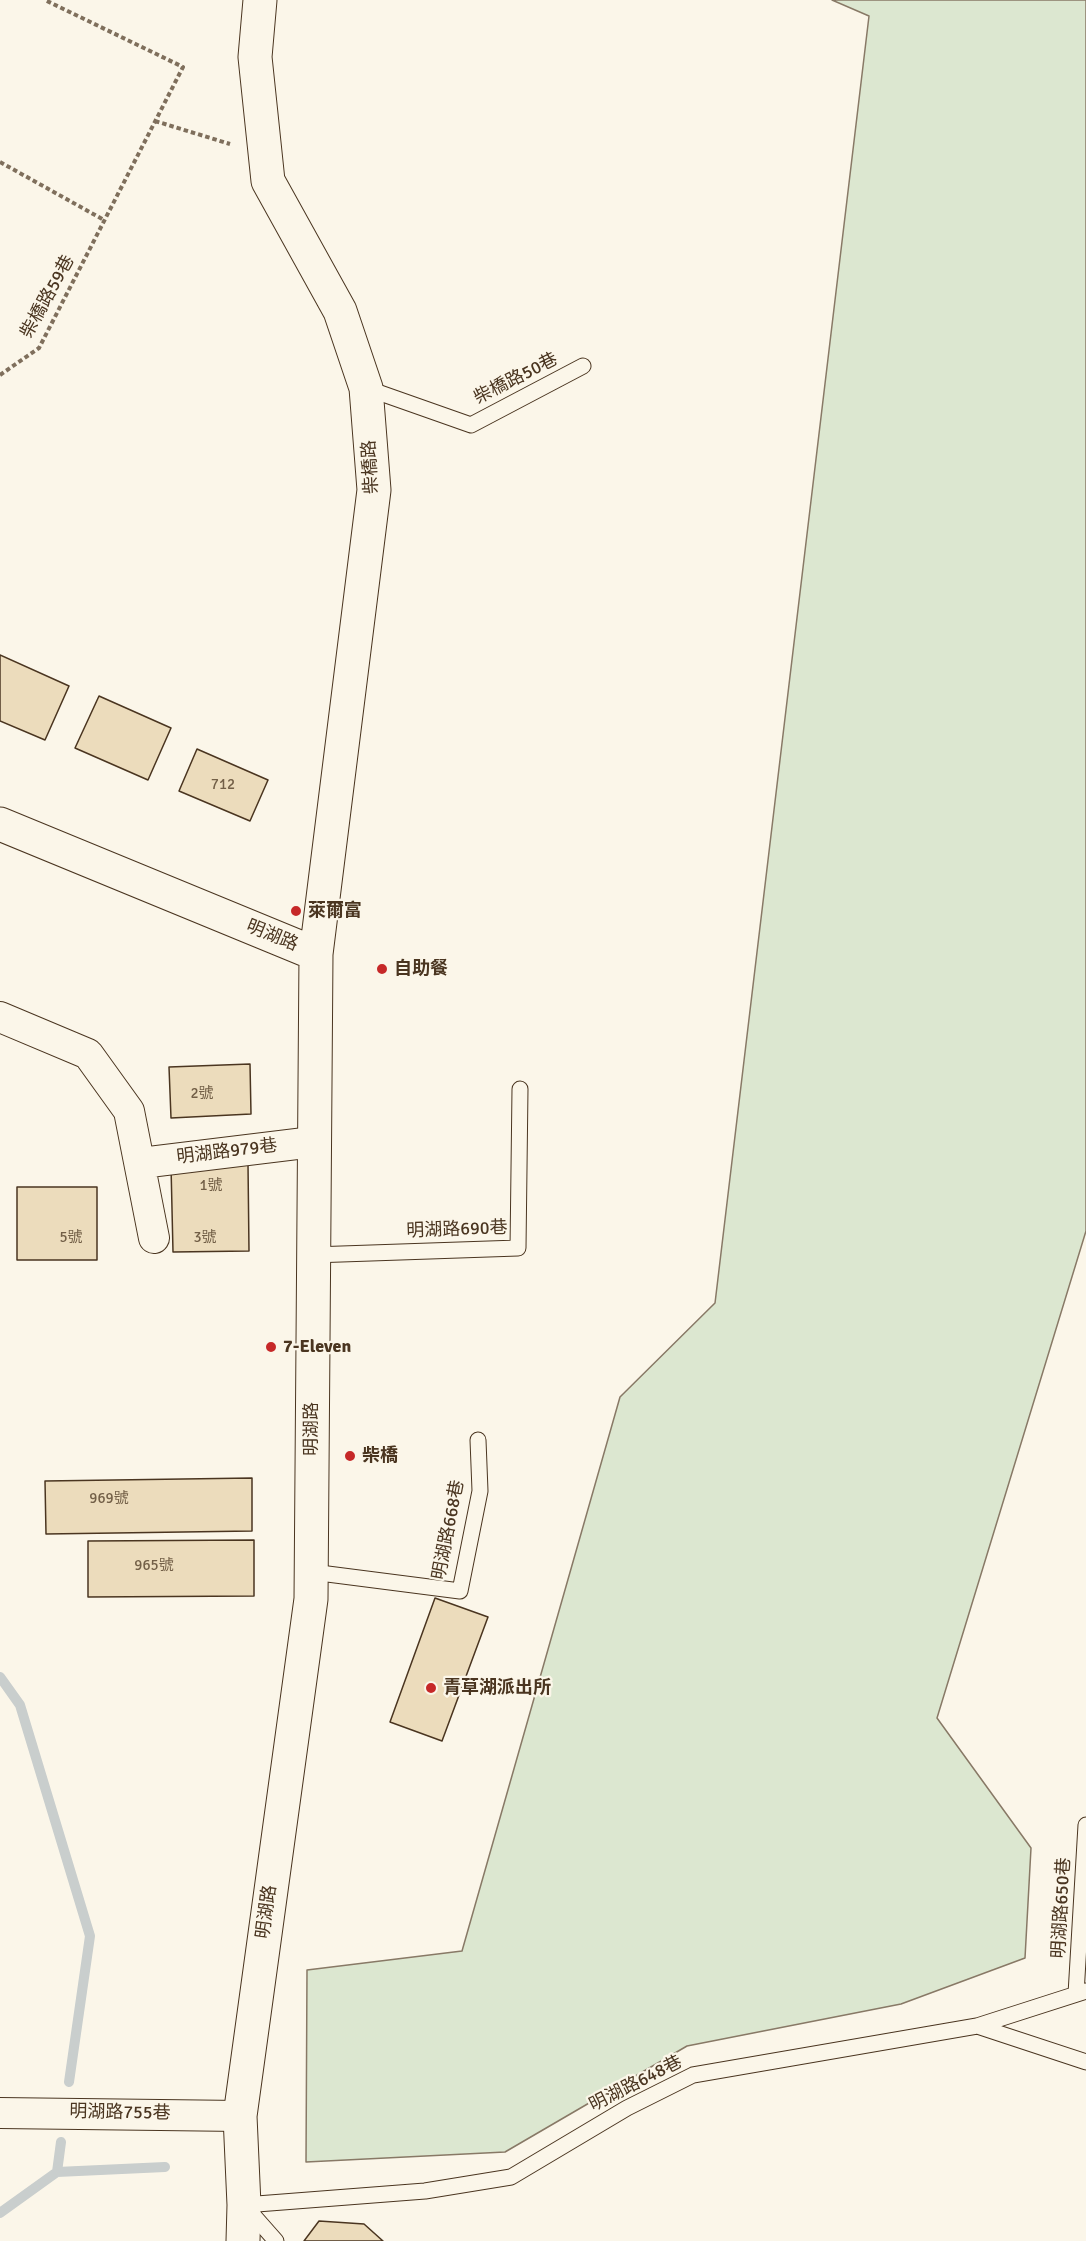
<!DOCTYPE html>
<html>
<head>
<meta charset="utf-8">
<style>
  body { margin:0 }
  canvas { display:block; background:#fbf6e9 }
</style>
</head>
<body>
<canvas width="1086" height="2241"></canvas>
<script>
const ctx = document.querySelector('canvas').getContext('2d');
ctx.lineJoin = 'round';
function fillPath(path, color) { ctx.fillStyle = color; ctx.fill(path, 'evenodd'); }
function strokePath(path, color, width, dash) { ctx.strokeStyle = color; ctx.lineWidth = width; ctx.lineCap = dash ? 'butt' : 'round'; ctx.setLineDash(dash || []); ctx.stroke(path); }
function label(font, color, halo, rows, align = 'center') {
  ctx.font = font + ' Signika,"Noto Sans TC",sans-serif'; ctx.lineWidth = 4.5; ctx.setLineDash([]); ctx.textBaseline = 'middle'; ctx.strokeStyle = halo; ctx.fillStyle = color; for (const [text, x, y, turn = 0] of rows) {
    ctx.save(); ctx.translate(x, y); ctx.rotate((+turn || 0) * Math.PI / 180); ctx.textAlign = isNaN(turn) ? turn : align; if (halo) ctx.strokeText(text, 0, 0); ctx.fillText(text, 0, 0); ctx.restore();
  }
}
const green = new Path2D(`
  M832 0H1086V1231L937 1718 1031 1848 1025 1958 901 2004 687 2046 505 2152 306 2162 307 1970 462 1951 620 1397 715 1303 869 16Z`);
const stream = new Path2D(`
  M0 1677 20 1705 90 1936 69 2082
  M57 2172 61 2142
  M0 2213 57 2172 165 2167`);
const building = new Path2D(`
  M0 655 69 686 45 740 0 721Z
  M99 696 171 728 148 780 75 748Z
  M197 749 268 780 250 821 179 791Z
  M250 1064 251 1114 171 1118 169 1067Z
  M248 1164 249 1251 173 1252 171 1166Z
  M17 1187H97V1260H17Z
  M252 1478V1531L46 1534 45 1481Z
  M254 1540V1596L88 1597V1541Z
  M435 1598 488 1617 442 1741 390 1722Z
  M319 2221 364 2224 383 2241H304Z`);
const path = new Path2D(`
  M155 121 230 144
  M0 162 104 220
  M0 375 39 348 183 67 45 0`);
const lane = new Path2D(`
  M366 388 471 425 583 366
  M312 1255 518 1248 520 1089
  M312 1572 460 1591 480 1491 478 1440
  M1076 1994 1086 1825
  M977 2026 1086 2062
  M244 2205 425 2191 511 2177 627 2108 693 2075 977 2026 1086 1991
  M246 2207 276 2241`);
const street = new Path2D(`
  M0 1017 88 1054 129 1111 154 1238
  M141 1163 313 1142
  M0 2113 240 2116`);
const secondary = new Path2D(`
  M0 824 316 954
  M243 2241 244 2205 240 2116 311 1599 316 954 374 490 366 388 340 311 268 181 255 57 260 0`);
const markers = [
  [296,911,6,"#c62828"],
  [382,969,6,"#c62828"],
  [271,1347,6,"#c62828"],
  [350,1456,6,"#c62828"],
  [431,1688,6,"#c62828"]
];
const numberNames = [
  ["712",223,785],
  ["2號",202,1094],
  ["1號",211,1186],
  ["5號",71,1238],
  ["3號",205,1238],
  ["969號",109,1499],
  ["965號",154,1566]
];
const streetNames = [
  ["柴橋路59巷",48,297,-61],
  ["柴橋路50巷",516,379,-27],
  ["柴橋路",371,467,-93],
  ["明湖路",272,936,22],
  ["明湖路979巷",227,1152,-7],
  ["明湖路690巷",457,1230,-2],
  ["明湖路",312,1429,-90],
  ["明湖路668巷",449,1530,-79],
  ["明湖路650巷",1062,1908,-87],
  ["明湖路",267,1912,-82],
  ["明湖路648巷",636,2084,-27],
  ["明湖路755巷",120,2113,1]
];
const poiNames = [
  ["萊爾富",308,911],
  ["自助餐",394,969],
  ["7-Eleven",283,1347],
  ["柴橋",362,1456],
  ["青草湖派出所",443,1688]
];
fillPath(green, '#dce7d0');
strokePath(green, '#887966', 1.5);
strokePath(stream, '#c9cecd', 10);
fillPath(building, '#ecdcbc');
strokePath(building, '#4a3520', 1.5);
strokePath(lane, '#4a3520', 17);
strokePath(street, '#4a3520', 32);
strokePath(secondary, '#4a3520', 35);
strokePath(path, '#7f6f5c', 4, [4.5, 3]);
strokePath(lane, '#fbf6e9', 15);
strokePath(street, '#fbf6e9', 30);
strokePath(secondary, '#fbf6e9', 33);
for (const [x, y, r, color] of markers) { const dot = new Path2D(); dot.arc(x, y, r, 0, 2 * Math.PI); ctx.fillStyle = color; ctx.fill(dot); strokePath(dot, '#fbf6e9', 2); }
label('15px', '#725f47', null, numberNames);
label('18px', '#4a3520', '#fbf6e9', streetNames);
label('bold 18px', '#4a3520', '#fbf6e9', poiNames, 'left');
</script>
</body>
</html>
